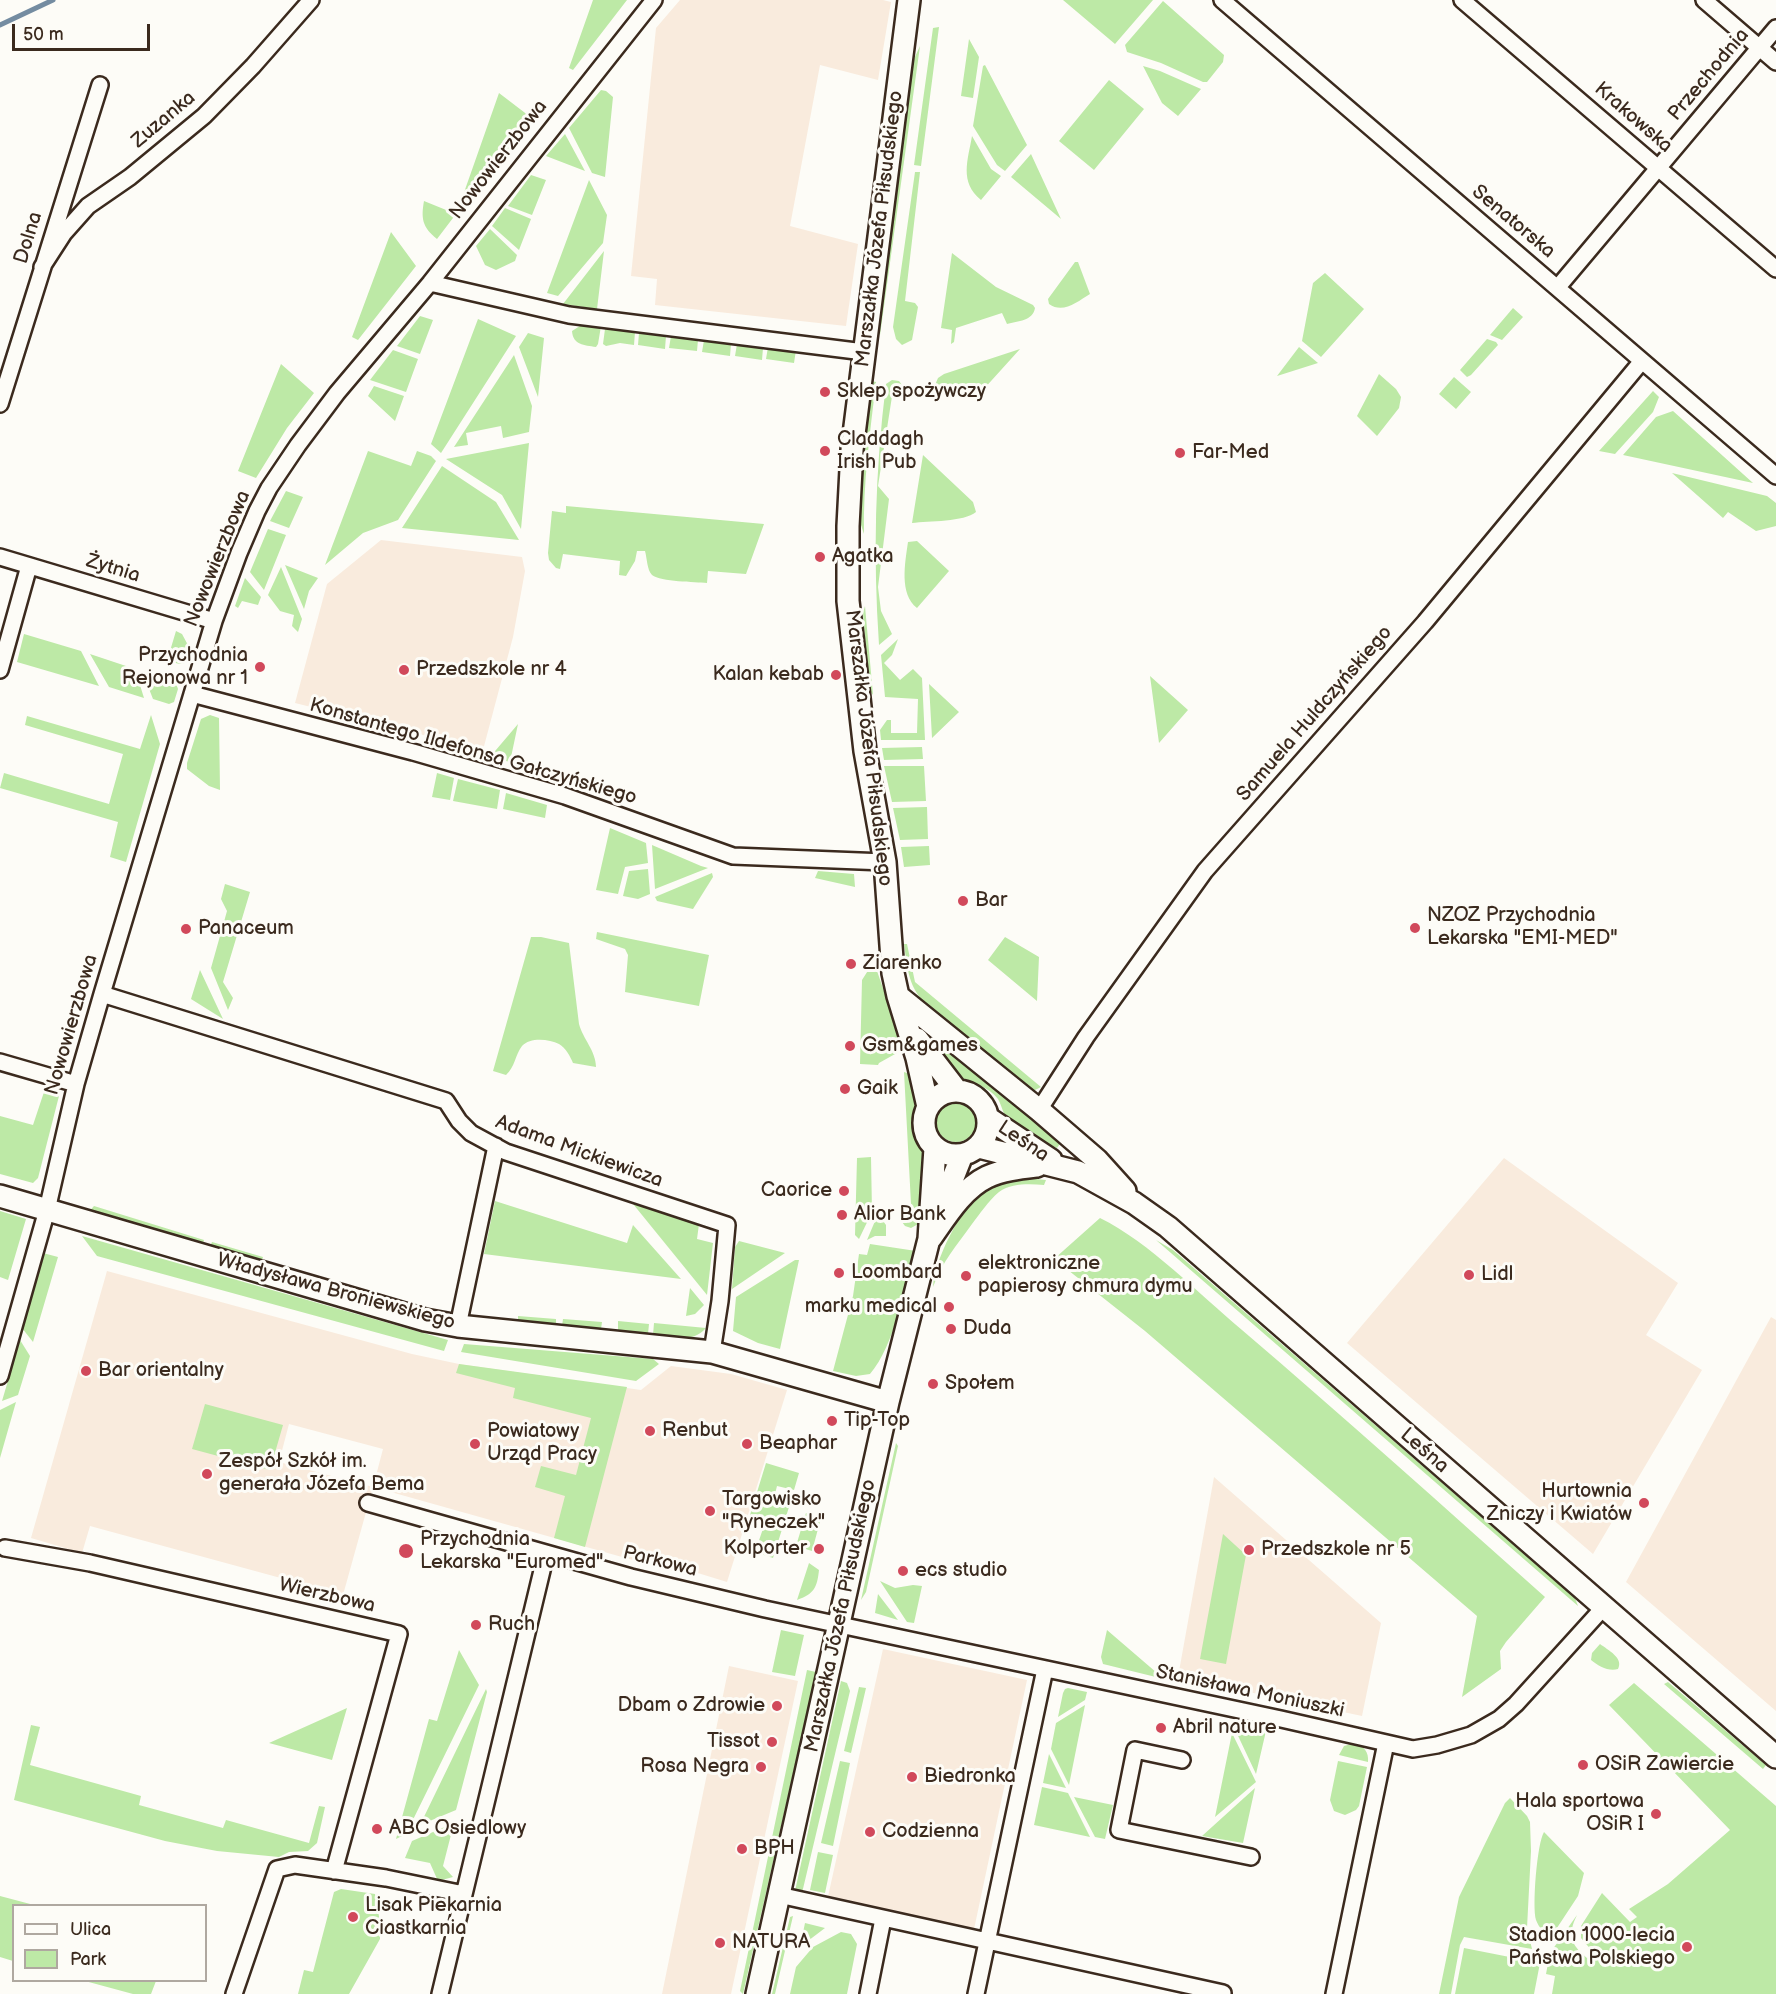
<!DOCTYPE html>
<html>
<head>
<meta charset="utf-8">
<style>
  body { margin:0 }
  #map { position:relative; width:1776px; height:1994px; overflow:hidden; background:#fdfcf7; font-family:"Balsamiq Sans",sans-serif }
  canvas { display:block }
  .legend { position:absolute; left:12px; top:1904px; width:195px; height:78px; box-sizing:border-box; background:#fdfcf7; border:2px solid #afa8a0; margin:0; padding:8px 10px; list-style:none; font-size:18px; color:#3b2a1e }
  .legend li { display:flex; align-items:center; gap:12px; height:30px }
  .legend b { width:30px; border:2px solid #afa8a0 }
  .scale { position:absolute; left:12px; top:24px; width:138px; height:27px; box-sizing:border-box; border:3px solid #3b2a1e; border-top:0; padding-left:8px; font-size:18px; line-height:21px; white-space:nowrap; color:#3b2a1e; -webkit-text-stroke:4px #fdfcf7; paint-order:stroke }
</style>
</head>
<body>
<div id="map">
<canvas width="1776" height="1994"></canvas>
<ul class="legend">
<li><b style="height:8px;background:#fdfcf7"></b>Ulica</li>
<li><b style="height:16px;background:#bde9a6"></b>Park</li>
</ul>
<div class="scale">50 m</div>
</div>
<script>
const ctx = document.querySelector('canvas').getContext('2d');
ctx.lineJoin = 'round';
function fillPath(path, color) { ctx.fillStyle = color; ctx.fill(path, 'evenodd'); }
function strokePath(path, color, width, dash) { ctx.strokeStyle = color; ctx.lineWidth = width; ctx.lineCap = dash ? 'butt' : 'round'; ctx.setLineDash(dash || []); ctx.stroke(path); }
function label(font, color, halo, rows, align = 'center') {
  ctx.font = font + ' "Balsamiq Sans",sans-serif'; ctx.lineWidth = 6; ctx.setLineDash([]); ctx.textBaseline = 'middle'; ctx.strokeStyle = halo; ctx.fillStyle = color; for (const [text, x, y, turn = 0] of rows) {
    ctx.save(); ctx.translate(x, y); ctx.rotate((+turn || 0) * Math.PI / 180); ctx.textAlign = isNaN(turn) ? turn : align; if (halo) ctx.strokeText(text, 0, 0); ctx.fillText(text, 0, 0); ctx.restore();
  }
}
const built = new Path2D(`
  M680 0H883L891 2 878 80 820 65 790 226 858 244 846 326 655 305 657 279 631 276 656 28Z
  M381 540 522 557 525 571 513 637 483 750 295 703 327 584Z
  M1504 1158 1678 1283 1646 1335 1702 1370 1593 1554 1347 1343Z
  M107 1271 412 1354 459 1364 641 1390 671 1366 731 1374 787 1390 727 1582 688 1570 686 1575 373 1487 343 1595 90 1526 82 1553 31 1538ZM289 1424 383 1449 373 1487 279 1462Z
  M1771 1317 1776 1320V1711L1626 1582Z
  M1214 1477 1381 1623 1362 1716 1178 1677Z
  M883 1649 1027 1680 973 1934 827 1901Z
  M729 1666 798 1681 731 1994H662Z`);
const green = new Path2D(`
  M593 0H627L573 70 569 68Z
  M1063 0H1153L1115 44Z
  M1163 1 1224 55 1223 62 1207 82H1203L1161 63 1127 52 1125 45Z
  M939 27 921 166 914 165 933 28Z
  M969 39 979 57 973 98 961 96Z
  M920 46 880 335 878 331 914 59Z
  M985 65 1027 145 1005 171 997 165 973 126 983 66Z
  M1143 66 1160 71 1201 89 1178 116 1162 103Z
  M1109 80 1144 109 1094 170 1059 141Z
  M601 90 606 91 613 97 605 177 592 173 569 128Z
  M499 93 533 119 468 203 461 201Z
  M565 134 585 171 546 156Z
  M972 136 991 169 1001 176 981 200C959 182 968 160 972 136Z
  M1031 154 1061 219 1011 177Z
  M915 172H920L905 301 915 303 918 307 912 340 902 345 896 339 893 327Z
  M531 175 546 180 532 215 508 206Z
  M589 180 607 215 603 243 558 296 547 293Z
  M424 201 456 214 437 239C422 227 421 218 424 201Z
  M505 208 531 219 519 250 492 226Z
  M490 229 517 255 515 261 496 270 485 265 476 246Z
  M391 232 416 266 358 340 352 337Z
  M604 251 597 309 563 304Z
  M952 253 996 287 1033 305 1035 308C1033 321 1018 321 1007 324L1002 313 956 328 954 342 951 344 952 330 941 328Z
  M1075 262H1078L1090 294C1077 302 1063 314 1049 304L1048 299Z
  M1325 273 1364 309 1321 357 1302 341 1313 283Z
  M1513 308 1523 317 1502 340 1490 335Z
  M420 316 433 320 420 354 397 346Z
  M478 319 516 336 441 453 431 444Z
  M583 324 601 326 598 344 596 347C584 345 573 345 572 331Z
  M605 329 635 332 634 345 620 343 606 346 603 344Z
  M528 333 544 338 538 397 519 347Z
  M639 333 666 336 665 349 638 345Z
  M671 336 698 340 697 351 669 348Z
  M1487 339 1496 342 1498 345 1471 375 1467 377 1460 370Z
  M704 340 731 344 730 356 702 352Z
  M737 344 763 348 762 360 735 356Z
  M768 347 796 350 794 363 766 359Z
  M1299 347 1318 363 1277 376Z
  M1020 349 982 391 972 397 932 392 938 378 944 374Z
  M393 350 418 359 406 392 370 380Z
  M514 355 532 406 529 432 503 438 501 426 466 433 468 445 454 447Z
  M281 364 314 393 287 428 256 478 238 471Z
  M1379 374 1396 389 1401 397 1399 408 1377 436 1357 416Z
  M1454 377 1471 392 1456 409 1439 394Z
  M892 380 899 381 902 385 893 390 878 486 889 499 878 587 881 611 892 634 879 645C873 555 875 472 886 384Z
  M872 381 876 382C870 433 863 483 864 534L860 522V500Z
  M374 386 404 396 395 421 368 396Z
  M1653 391 1659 397 1653 412 1615 454 1599 451Z
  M1673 411 1753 483 1623 455 1656 417Z
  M529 443 521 529 502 495 446 459Z
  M368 451 411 466 417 451 431 456 436 461 398 520 363 533 325 565Z
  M923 455 973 502 976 512C964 522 929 521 912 523Z
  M442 466 496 502 519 540 402 528Z
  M1672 473 1767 496 1776 503V526L1756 531 1728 512 1723 518Z
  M286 491 303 497 289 528 270 521Z
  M566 506 764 524 746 574 708 571 707 583C695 582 661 582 652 575 647 570 647 558 645 551H637L635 561 626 576 619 575 620 561 563 554 560 569 556 568 549 560 548 553 552 511 566 513Z
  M268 529 286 535 264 590 250 572Z
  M917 541 949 571 917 608C899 594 905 563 908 542Z
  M285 565 318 578 309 591 304 609Z
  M281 567 302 619 298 632 292 626 294 615 280 611 268 595Z
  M245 578 261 597 258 605 242 601 238 608 235 606Z
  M865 606 873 695 869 689 863 613Z
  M176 631 182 634 189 647 185 663 180 664 167 661Z
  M24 634 81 651 99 686 17 662Z
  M898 639 892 655 884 663 900 680 913 669 922 678 925 740H881L880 730 887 720H891V733H917L918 699 885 697 881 655Z
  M90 654 135 669 144 698 109 687Z
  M142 671 176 683 178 689 174 702 169 704 153 699Z
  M1150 676 1188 710 1159 743Z
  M929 684 959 712 932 738Z
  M151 715 160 744 126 862 110 857 118 822 0 788 4 773 109 804 123 754 25 725 27 716 140 749Z
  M210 715 219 718 220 790 209 786 187 769V763L201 719Z
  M518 724 510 762 490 757Z
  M922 747 923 759 884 760 882 748Z
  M884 766H924L926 801 892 802Z
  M437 773 454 778 450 800 432 797Z
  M458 779 500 790 497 809 453 801Z
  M506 793 547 805 545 818 503 809Z
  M927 807 928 839 900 840 893 808Z
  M610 828 646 843 648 863 625 867 618 894 596 890Z
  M652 845 701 866 708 868 655 889Z
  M929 846 930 865 904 867 901 847Z
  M648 869 650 894 638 899 623 896 629 871Z
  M818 871 854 874 855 887 815 878Z
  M712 873 713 877 693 909 657 901 655 897Z
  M225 884 250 892 223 982 233 998 228 1010 211 968 227 911 221 899Z
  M597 932 709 955 699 1006 625 992 628 955 625 949 596 939Z
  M531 937H541L569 943 579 1024C583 1039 596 1051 596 1067L573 1063C570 1056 566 1048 559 1044 549 1039 530 1037 522 1046 515 1055 515 1067 506 1075L493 1071Z
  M1005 937 1039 957 1037 1001 988 960Z
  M904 944H907L915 982 1041 1087 1035 1090 1030 1089 923 1001C908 985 907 965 904 944Z
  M869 969 877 971 904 1049 879 1063 878 1065 860 1064 862 980Z
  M200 970 223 1019 191 999Z
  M922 1028 1062 1141 1057 1148C1043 1141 1017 1132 1008 1120 1003 1114 1002 1106 998 1099 989 1087 971 1080 957 1081Z
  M904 1072 913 1075C914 1085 918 1098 918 1108 916 1129 914 1136 929 1153L920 1223 911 1228 905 1226 899 1218 911 1204Z
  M44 1092 59 1096 38 1178 33 1183 0 1174V1116L33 1125Z
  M936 1122a20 20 0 1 1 40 0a20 20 0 1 1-40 0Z
  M871 1157 872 1212 859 1239 855 1235 857 1158Z
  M1016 1177 1046 1180 1044 1185C1029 1184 1012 1183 999 1192 988 1201 980 1214 972 1224 957 1245 942 1262 933 1287 935 1258 960 1211 981 1191 991 1183 1004 1180 1016 1177Z
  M629 1196 699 1224 697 1239 713 1243 707 1295 629 1199Z
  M495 1201 627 1243 633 1225 681 1279 484 1254Z
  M94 1206 204 1240 202 1246 87 1214Z
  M0 1211 26 1219 8 1280 0 1277Z
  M878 1214 886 1225V1236H875L867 1240Z
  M1100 1218C1149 1242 1199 1294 1242 1330 1344 1417 1445 1508 1545 1597L1506 1642 1500 1651 1501 1669 1462 1697 1477 1616 1145 1331 1054 1259Z
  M82 1236 448 1340 444 1351 97 1256Z
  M1156 1240 1173 1250 1575 1598 1578 1606Z
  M739 1241 785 1253 732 1289 735 1247Z
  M212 1242 263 1257 261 1264 209 1249Z
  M870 1244 916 1251C904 1288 895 1345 870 1374L856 1376 833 1371 853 1296 859 1254 867 1255Z
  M43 1253 58 1257 33 1342 22 1328Z
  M795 1260H799L780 1349 758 1343 733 1331 736 1297Z
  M690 1288 704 1305 695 1314 686 1316Z
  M518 1316 556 1319V1324L518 1323Z
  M563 1319 602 1322 601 1329 562 1326Z
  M618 1321 649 1324 648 1334 618 1331Z
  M654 1323 706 1328C692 1344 671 1337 653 1335Z
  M20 1340 30 1356 18 1395 2 1401Z
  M464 1344 653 1359 659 1364 636 1381 461 1352Z
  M459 1364 627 1387 585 1547 554 1538 565 1496 535 1487 541 1466 576 1475 591 1418 513 1398 515 1388 456 1373Z
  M16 1402 0 1458V1410Z
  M205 1404 283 1425 270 1470 192 1449Z
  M896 1443 898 1446 866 1592 861 1600Z
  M766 1463 799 1473 794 1490 777 1486 773 1502 789 1507 773 1558 755 1552 766 1520 750 1515Z
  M806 1513 821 1518 812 1551 796 1546Z
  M1223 1534 1246 1555 1226 1664 1200 1659Z
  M809 1563 819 1570C817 1588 814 1594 797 1600Z
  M880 1581 895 1588 913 1585 922 1586 914 1623 907 1622Z
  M878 1594 898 1620 875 1613Z
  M781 1630 804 1635 795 1676 772 1672Z
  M1107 1630 1164 1679 1103 1664 1101 1657Z
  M1600 1644C1608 1650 1624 1658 1618 1669 1609 1672 1598 1666 1591 1660L1592 1653Z
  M459 1650 479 1685 406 1834 396 1839 429 1719 437 1721Z
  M807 1670 816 1672 743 1994 740 1991Z
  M841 1681 847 1683 850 1691 802 1893 795 1891Z
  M1668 1682 1766 1765 1763 1769 1664 1684Z
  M1634 1683 1776 1806V1994H1552L1555 1976 1546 1974 1550 1953 1577 1915C1567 1935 1571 1945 1587 1958L1593 1952 1581 1938V1926L1602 1893 1630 1922 1637 1917 1629 1909 1668 1884 1730 1830 1609 1705Z
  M859 1687 866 1688 851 1753 844 1751Z
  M1068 1688 1087 1692 1085 1700 1058 1717 1063 1693 1065 1689Z
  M486 1689 487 1692 456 1810 420 1825Z
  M1085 1705 1069 1785 1051 1749 1056 1723Z
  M347 1708 332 1760 269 1743Z
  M1232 1723 1266 1731 1256 1774Z
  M31 1725 40 1727 30 1765 141 1796 139 1805 223 1828 226 1820 309 1843 319 1806 325 1807 317 1843 308 1851 289 1852 279 1857 217 1851 165 1841 14 1800Z
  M1232 1733 1256 1782 1215 1817Z
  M1355 1743C1364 1746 1369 1752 1368 1762L1339 1755 1344 1746Z
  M1049 1754 1066 1788 1043 1783Z
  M840 1761 850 1763 833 1846 821 1843Z
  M1338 1761 1367 1767 1359 1806 1356 1810 1345 1815 1334 1811 1330 1800Z
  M1042 1787 1068 1793 1090 1837 1034 1825Z
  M1255 1788 1243 1843 1202 1836Z
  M1074 1797 1113 1805 1105 1839 1095 1837Z
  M1510 1798 1527 1816 1530 1822 1531 1851 1527 1928 1532 1949 1464 1937 1460 1945 1451 1994H1439L1459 1897 1505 1803Z
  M454 1823 443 1866 453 1877 438 1881 430 1863 405 1858 412 1841Z
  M1544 1832 1584 1873 1578 1896 1551 1937C1544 1933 1539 1928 1536 1920 1532 1907 1537 1843 1544 1832Z
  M818 1852 833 1855 825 1893 810 1890Z
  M341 1889 375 1894 380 1922V1939L349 1994H298L304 1970 313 1972 334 1892Z
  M0 1896 34 1905 14 1906 13 1961 0 1957Z
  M793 1916 775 1994H772L790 1917Z
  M805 1923 825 1928 800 1947Z
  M841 1932 851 1934 857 1944 847 1994H790L796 1967 813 1947Z
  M1464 1948 1540 1963 1534 1994H1455Z
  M85 1981H156L151 1994H133Z`);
const stream = new Path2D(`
  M0 25 53 0`);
const street = new Path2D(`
  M1222 0 1776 476
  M1462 0 1776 269
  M1704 0 1776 62
  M42 267 64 233 88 206 130 177 204 116 253 66 311 0
  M430 283 569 315 864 352
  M1558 287 1776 28
  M0 404 100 85
  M0 557 214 621
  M0 670 29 566
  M192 694 413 752 565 796 733 856 885 862
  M102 994 446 1101 459 1121 471 1133 506 1152 727 1225 720 1301 712 1352
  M0 1062 76 1084
  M1039 1110 1086 1037 1205 871 1425 622 1642 361
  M458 1326 496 1146
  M0 1376 47 1210 76 1084 102 994 214 621 239 553 257 511 269 488 298 445 337 393 430 283 654 0
  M368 1503 631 1577 765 1609 1281 1719 1413 1749 1437 1745 1471 1735 1499 1719 1516 1704 1604 1607
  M5 1548 90 1563 399 1634 334 1871
  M1182 1760 1135 1750 1119 1830 1251 1857
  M779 1895 1223 1993
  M234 1994 277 1869 295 1865 386 1878 464 1894
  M440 1994 546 1554
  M868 1994 883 1919
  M976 1994 1045 1669
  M1334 1994 1386 1743`);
const secondary = new Path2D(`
  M909 0 852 450 848 526V601L865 751 885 862 893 973 898 996 917 1058 928 1107
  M898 996 1039 1110 1097 1160 1125 1191
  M917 1039 957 1091
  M924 1123a32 32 0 1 1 64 0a32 32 0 1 1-64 0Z
  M988 1118 1051 1160
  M979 1147 1078 1172 1134 1203 1168 1227 1776 1757
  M0 1196 425 1320 458 1326 712 1352 888 1402
  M938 1216 962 1155
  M930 1239C945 1218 962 1189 987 1177 1002 1170 1020 1168 1037 1166
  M757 1994 888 1402 929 1239 935 1148`);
const markers = [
  [825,392,6,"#d1495b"],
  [825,451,6,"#d1495b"],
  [1180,453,6,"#d1495b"],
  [820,557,6,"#d1495b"],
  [260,667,6,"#d1495b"],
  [404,670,6,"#d1495b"],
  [836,675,6,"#d1495b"],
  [963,901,6,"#d1495b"],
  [1415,928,6,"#d1495b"],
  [186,929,6,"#d1495b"],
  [851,964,6,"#d1495b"],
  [850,1046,6,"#d1495b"],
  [845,1089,6,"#d1495b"],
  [844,1191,6,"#d1495b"],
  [842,1215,6,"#d1495b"],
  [839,1273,6,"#d1495b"],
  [1469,1275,6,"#d1495b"],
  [966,1276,6,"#d1495b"],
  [949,1307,6,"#d1495b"],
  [951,1329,6,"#d1495b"],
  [86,1371,6,"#d1495b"],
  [933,1384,6,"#d1495b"],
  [832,1421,6,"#d1495b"],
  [650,1431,6,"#d1495b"],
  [475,1444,6,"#d1495b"],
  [747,1444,6,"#d1495b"],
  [207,1474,6,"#d1495b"],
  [1644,1503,6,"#d1495b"],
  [710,1511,6,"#d1495b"],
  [819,1549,6,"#d1495b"],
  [1249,1550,6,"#d1495b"],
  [406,1551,8,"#d1495b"],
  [903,1571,6,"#d1495b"],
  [476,1625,6,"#d1495b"],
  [777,1706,6,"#d1495b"],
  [1161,1728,6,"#d1495b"],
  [772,1742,6,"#d1495b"],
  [1583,1765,6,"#d1495b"],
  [761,1767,6,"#d1495b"],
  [912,1777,6,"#d1495b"],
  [1656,1814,6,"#d1495b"],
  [377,1829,6,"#d1495b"],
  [870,1832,6,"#d1495b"],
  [742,1849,6,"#d1495b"],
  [353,1917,6,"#d1495b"],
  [720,1943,6,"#d1495b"],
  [1687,1947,6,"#d1495b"]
];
const streetNames = [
  ["Przechodnia",1709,75,-50],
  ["Krakowska",1633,118,41],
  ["Zuzanka",164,120,-40],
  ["Nowowierzbowa",499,160,-52],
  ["Senatorska",1513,222,40],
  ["Marszałka Józefa Piłsudskiego",880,229,-83],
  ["Dolna",29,238,-73],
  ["Nowowierzbowa",218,559,-68],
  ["Żytnia",113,569,17],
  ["Samuela Huldczyńskiego",1315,714,-49],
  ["Marszałka Józefa Piłsudskiego",868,748,83],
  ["Konstantego Ildefonsa Gałczyńskiego",473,752,16],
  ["Nowowierzbowa",72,1025,-74],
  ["Leśna",1023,1142,34],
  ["Adama Mickiewicza",579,1152,20],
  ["Władysława Broniewskiego",336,1292,15],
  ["Leśna",1424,1451,41],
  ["Parkowa",660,1562,14],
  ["Wierzbowa",327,1596,13],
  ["Marszałka Józefa Piłsudskiego",841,1616,-78],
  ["Stanisława Moniuszki",1250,1692,12]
];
const poiNames = [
  ["Sklep spożywczy",837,392],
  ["Claddagh",837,440],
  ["Irish Pub",837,463],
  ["Far-Med",1192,453],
  ["Agatka",832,557],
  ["Przychodnia",248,656,"right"],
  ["Rejonowa nr 1",248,679,"right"],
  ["Przedszkole nr 4",416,670],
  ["Kalan kebab",824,675,"right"],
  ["Bar",975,901],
  ["NZOZ Przychodnia",1427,916],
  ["Lekarska \"EMI-MED\"",1427,939],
  ["Panaceum",198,929],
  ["Ziarenko",863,964],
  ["Gsm&games",862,1046],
  ["Gaik",857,1089],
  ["Caorice",832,1191,"right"],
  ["Alior Bank",854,1215],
  ["elektroniczne",978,1264],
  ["papierosy chmura dymu",978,1287],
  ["Loombard",851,1273],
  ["Lidl",1481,1275],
  ["marku medical",937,1307,"right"],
  ["Duda",963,1329],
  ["Bar orientalny",98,1371],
  ["Społem",945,1384],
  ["Tip-Top",844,1421],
  ["Renbut",662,1431],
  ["Powiatowy",487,1432],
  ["Urząd Pracy",487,1455],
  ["Beaphar",759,1444],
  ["Zespół Szkół im.",219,1462],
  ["generała Józefa Bema",219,1485],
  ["Hurtownia",1632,1492,"right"],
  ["Zniczy i Kwiatów",1632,1515,"right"],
  ["Targowisko",722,1500],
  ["\"Ryneczek\"",722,1523],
  ["Przychodnia",420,1540],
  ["Lekarska \"Euromed\"",420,1563],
  ["Kolporter",807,1549,"right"],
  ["Przedszkole nr 5",1261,1550],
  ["ecs studio",915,1571],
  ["Ruch",488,1625],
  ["Dbam o Zdrowie",765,1706,"right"],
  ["Abril nature",1173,1728],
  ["Tissot",760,1742,"right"],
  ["OSiR Zawiercie",1595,1765],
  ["Rosa Negra",749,1767,"right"],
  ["Biedronka",924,1777],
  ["Hala sportowa",1644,1802,"right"],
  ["OSiR I",1644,1825,"right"],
  ["ABC Osiedlowy",389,1829],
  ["Codzienna",882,1832],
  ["BPH",754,1849],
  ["Lisak Piekarnia",365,1906],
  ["Ciastkarnia",365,1929],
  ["Stadion 1000-lecia",1675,1936,"right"],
  ["Państwa Polskiego",1675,1959,"right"],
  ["NATURA",732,1943]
];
fillPath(built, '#f9ebdd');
fillPath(green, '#bde9a6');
strokePath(stream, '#748ca1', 5);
strokePath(street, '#3b2a1e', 20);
strokePath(secondary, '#3b2a1e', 26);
strokePath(street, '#fdfcf7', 15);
strokePath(secondary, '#fdfcf7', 21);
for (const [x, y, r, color] of markers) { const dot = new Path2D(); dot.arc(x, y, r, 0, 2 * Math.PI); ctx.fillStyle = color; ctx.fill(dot); strokePath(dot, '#fdfcf7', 2); }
label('20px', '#3b2a1e', '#fdfcf7', streetNames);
label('20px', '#3b2a1e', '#fdfcf7', poiNames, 'left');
</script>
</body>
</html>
